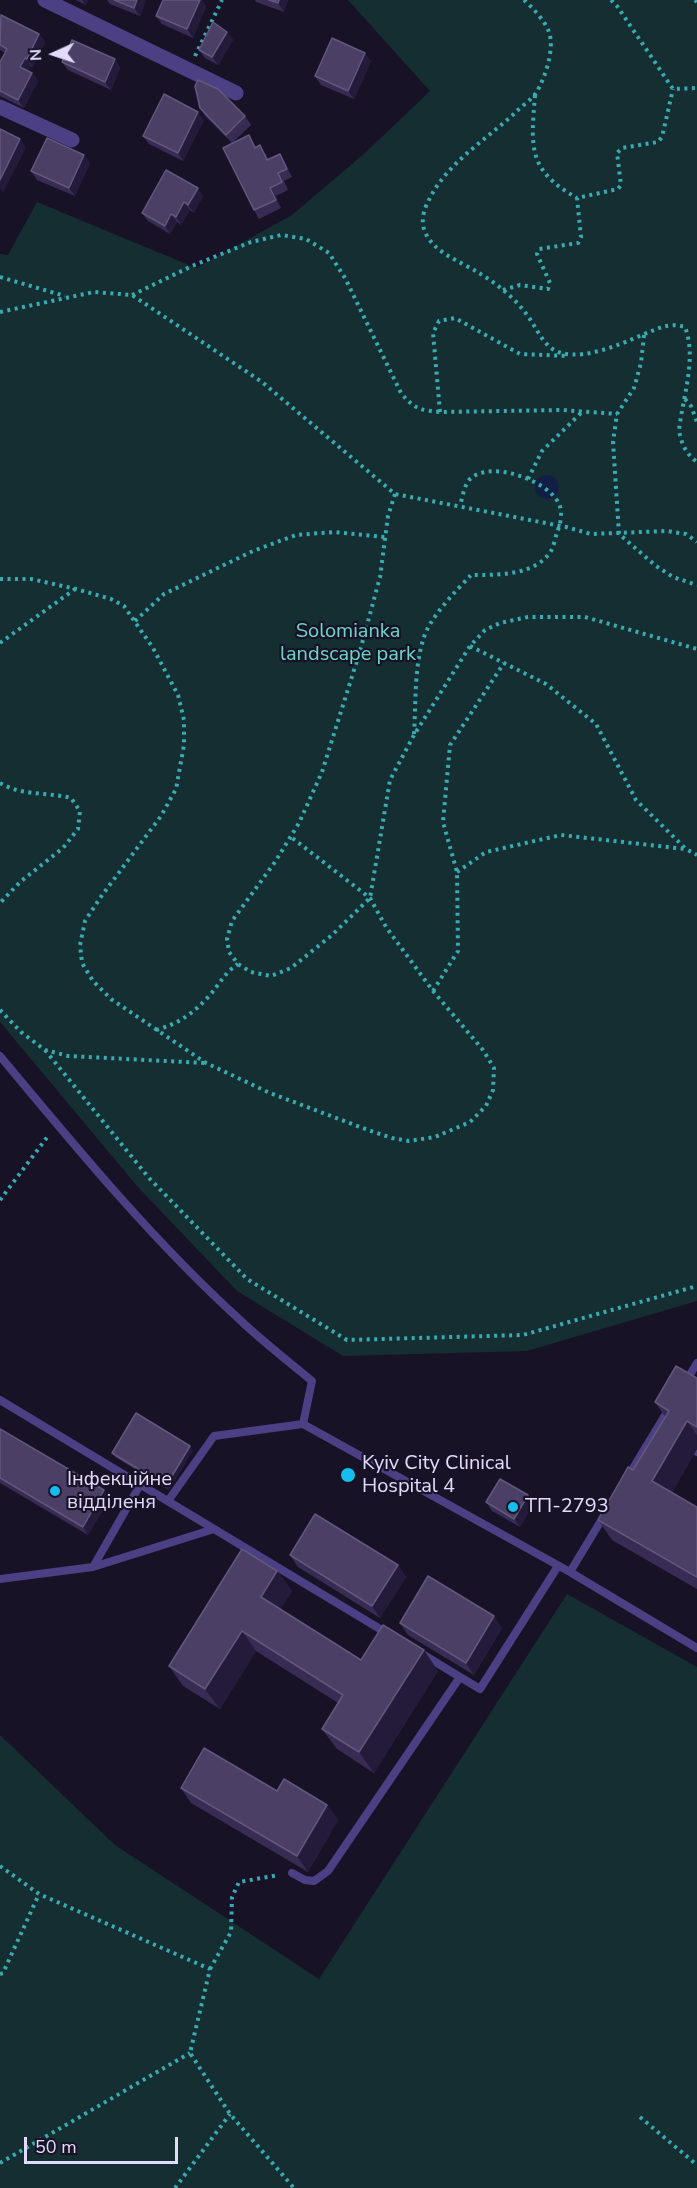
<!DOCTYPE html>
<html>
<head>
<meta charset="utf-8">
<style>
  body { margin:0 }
  #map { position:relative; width:697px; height:2188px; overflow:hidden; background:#181227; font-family:"Nunito Sans",sans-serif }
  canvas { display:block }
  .north { position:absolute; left:24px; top:24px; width:60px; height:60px; -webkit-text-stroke:4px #181227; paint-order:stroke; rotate:267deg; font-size:16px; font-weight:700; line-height:24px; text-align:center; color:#e2dbfc }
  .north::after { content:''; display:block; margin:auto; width:21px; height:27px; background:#e2dbfc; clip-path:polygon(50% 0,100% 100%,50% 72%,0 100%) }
  .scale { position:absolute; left:24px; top:2137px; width:154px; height:27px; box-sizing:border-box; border:3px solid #e2dbfc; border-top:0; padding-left:8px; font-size:18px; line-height:21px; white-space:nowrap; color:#e2dbfc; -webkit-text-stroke:4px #181227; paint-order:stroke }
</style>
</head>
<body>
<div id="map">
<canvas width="697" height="2188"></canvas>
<div class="north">N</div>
<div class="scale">50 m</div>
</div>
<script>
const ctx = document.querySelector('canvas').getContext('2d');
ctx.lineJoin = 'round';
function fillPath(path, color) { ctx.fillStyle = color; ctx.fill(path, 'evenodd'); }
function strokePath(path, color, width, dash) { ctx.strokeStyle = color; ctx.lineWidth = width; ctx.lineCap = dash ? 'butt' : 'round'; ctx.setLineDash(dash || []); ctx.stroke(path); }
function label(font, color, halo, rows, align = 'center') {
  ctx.font = font + ' "Nunito Sans",sans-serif'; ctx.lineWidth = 4.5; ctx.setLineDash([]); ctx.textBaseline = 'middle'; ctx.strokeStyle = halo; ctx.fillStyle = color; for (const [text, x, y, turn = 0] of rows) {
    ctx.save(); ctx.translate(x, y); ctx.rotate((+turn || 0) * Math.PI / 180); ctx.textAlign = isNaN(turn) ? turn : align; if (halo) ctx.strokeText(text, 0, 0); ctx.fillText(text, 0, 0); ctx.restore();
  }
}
const green = new Path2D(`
  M348 0H697V1301L527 1351 343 1356 237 1291 137 1186 0 1022V254L8 255 37 202 196 268 292 215 365 153 430 91Z
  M567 1594 697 1667V2188H0V1735L115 1845 319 1979Z`);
const water = new Path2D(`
  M535 487a12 12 0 1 1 24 0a12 12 0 1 1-24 0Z`);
const path = new Path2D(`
  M524 0C533 8 545 21 549 32 555 49 545 78 536 93 531 100 522 106 516 112 486 140 445 164 428 202 424 209 421 221 424 229 431 252 460 261 479 273 497 284 515 298 527 315 535 325 540 339 551 348 574 365 619 345 642 335 658 329 667 322 685 327 697 358 683 396 679 430 681 443 686 454 697 462
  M611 0 617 6 673 89 697 88
  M695 0 697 2
  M195 56 222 0
  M535 95C531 147 527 170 577 198
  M0 277 65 296
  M503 290 520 285 548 289 550 283 537 254 539 249 578 243 581 237 577 198 618 189 621 185 617 153 622 148 658 142 662 137 673 89
  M132 295 192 266 251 242 281 235 306 239 329 253 345 278 401 393C414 409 420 410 440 412L562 410 617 414
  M0 312 94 292 132 295 262 382 395 494 566 527 591 534 667 531 686 534 697 542
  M644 335 641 363 634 388 617 414 613 442 619 534 656 566 673 577 697 585
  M685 399 691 406 697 422
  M440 412 433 333 439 321 455 318 520 354 569 356
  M528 479 542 451 582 412
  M395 494 388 516 380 577 360 651 322 772 299 823 275 862 232 921 227 939 229 952 238 964 251 972 271 976 291 968 332 935 370 898 390 780 414 735 470 646 485 630 500 623 528 617H585L697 649
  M0 579H31L76 589 111 599 124 606 153 648 178 695 184 720V745L176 789 161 816 100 898 85 921 80 945 82 963 93 981 111 999 206 1063 270 1093 368 1130 392 1138 409 1141 435 1137 470 1122 486 1106 493 1090 494 1068 483 1050 433 991 386 927 370 898 291 837
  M135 621 164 594 253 551 296 535 334 532 385 537
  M0 643 75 589
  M470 646 546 684 596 724 636 800 686 849 697 855
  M414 734C416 703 414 667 424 637 431 616 456 591 471 575 497 575 535 576 551 551 554 546 555 538 557 533 560 524 564 512 558 502 546 480 489 459 469 480 464 486 462 499 460 506
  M0 783C22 796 47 792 71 798L80 811 78 829 63 848 20 882 0 903
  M457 872 486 852 561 835 685 849
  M433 991 458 951 457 872 443 822 450 745 504 663
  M0 1010 21 1032 45 1050 68 1056 205 1063
  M156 1030C178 1024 194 1013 209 996 220 984 223 974 238 964
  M45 1050 149 1178 247 1279 347 1340 523 1335 697 1286
  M0 1200 48 1136
  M0 1866 39 1894 210 1969 190 2053 230 2114 294 2188
  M210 1969 231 1932 232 1897 239 1882 279 1875
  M0 1974 3 1973 39 1894
  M640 2117 697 2165
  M0 2163 190 2053
  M175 2188 230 2114`);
const lane = new Path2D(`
  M0 1056C74 1145 153 1241 239 1319 262 1341 288 1361 312 1381L303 1424
  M685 1383 697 1363
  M0 1400 390 1635
  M696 1451 697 1452
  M627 1478 670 1407
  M168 1501 214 1436 303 1424 570 1572 697 1648
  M93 1567 214 1529
  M570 1572 605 1514
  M0 1579 93 1567 140 1485
  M419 1652 460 1677
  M292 1873 305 1880 314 1881 328 1871 460 1677 480 1689 558 1566`);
const street = new Path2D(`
  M45 0 236 93
  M0 107 72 140`);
const wall = new Path2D(`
  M76 0H88L86 5Z
  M107 0H146L140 16 110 4Z
  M163 0H202L206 7 193 38 162 24 156 16Z
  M255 0H288L284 12 256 2Z
  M0 16 39 34 45 42 33 67 31 66 28 71 32 73 38 81 24 108 0 96V62L5 53 0 50Z
  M227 32 233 40 218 65 205 58 199 50Z
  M115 59 120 68 111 90 68 70 62 62Z
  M371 61 354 99 321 85 315 76Z
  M200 108 245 116 251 125 232 143 205 116Z
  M204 120 183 161 149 144 143 136Z
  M249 135 256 147 266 154 268 159 280 154 285 162 292 177 284 181 288 190 276 196 281 208 259 219 254 210Z
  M90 163 75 196 37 180 31 171Z
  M203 196 194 213 190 210 181 225 177 222 170 234 148 221 142 213Z
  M697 1378V1449L672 1492 697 1507V1589L612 1540 598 1520 633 1470 665 1417 655 1402Z
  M0 1429 104 1490 110 1498 88 1535 0 1483Z
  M193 1450 169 1490 115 1457 112 1453Z
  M528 1495 534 1503 520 1527 492 1511 486 1502Z
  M290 1555 398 1565 406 1577 380 1618 298 1567Z
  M277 1571 292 1591 280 1609 361 1660 438 1671 374 1773 337 1749 322 1729 338 1703 256 1651 220 1709 183 1686 169 1666Z
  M400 1623 502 1628 474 1675 408 1635Z
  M181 1788 277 1791 327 1805 338 1820 308 1872 191 1803Z`);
const shadedWall = new Path2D(`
  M82 0H88L86 5Z
  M137 0H146L140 16 134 8Z
  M200 0H202L206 7 193 38 187 29Z
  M279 0H288L284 12 278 3Z
  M227 32 233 40 218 65 212 57Z
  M39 34 45 42 33 67 27 59Z
  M365 53 371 61 354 99 348 91Z
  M25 58 31 66 26 75 20 67Z
  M115 59 120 68 111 90 105 82Z
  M32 73 38 81 24 108 18 100Z
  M198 112 204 120 183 161 178 153Z
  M20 139 26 148 3 193 0 188V180Z
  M280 154 285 162 292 177 287 169Z
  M84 155 90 163 75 196 69 188Z
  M198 188 203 196 194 213 188 205Z
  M270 188 276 196 281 208 276 200Z
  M184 202 190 210 181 225 176 217Z
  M171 214 177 222 170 234 165 226Z
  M687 1421 697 1435V1449L667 1502 652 1481Z
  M190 1446 193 1450 169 1490 166 1486Z
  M104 1490 110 1498 88 1535 83 1527Z
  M528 1495 534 1503 520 1527 514 1519Z
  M398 1565 406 1577 380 1618 372 1606Z
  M277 1571 292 1591 275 1617 261 1597Z
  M494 1616 502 1628 474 1675 466 1663Z
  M242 1631 256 1651 220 1709 205 1689Z
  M424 1650 438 1671 374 1773 359 1752Z
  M327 1805 338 1820 308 1872 297 1856Z`);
const building = new Path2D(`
  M114 0H137L134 8Z
  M163 0H200L187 29 156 16Z
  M269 0H279L278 3Z
  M1 15 39 34 27 59 25 58 20 67 32 73 18 100 0 91V62L7 49 0 45Z
  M213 22 227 32 212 57 199 50Z
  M332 38 365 53 348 91 315 76Z
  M72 40 115 59 105 82 62 62Z
  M198 80 218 89 245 116 226 135 200 108 195 86Z
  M164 94 198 112 178 153 143 136Z
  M0 129 20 139 0 180Z
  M249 135 255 148 260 145 267 160 280 154 287 169 278 173 282 182 270 188 276 200 254 210 223 148Z
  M47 138 84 155 69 188 31 171Z
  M166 170 198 188 188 205 184 202 176 217 171 214 165 226 142 213Z
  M676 1366 697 1378V1427L687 1421 652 1481 697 1507V1577L598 1520 628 1467 633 1470 669 1411 655 1402Z
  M136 1413 190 1446 166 1486 112 1453Z
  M0 1429 104 1490 83 1527 0 1478Z
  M500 1479 528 1495 514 1519 486 1502Z
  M315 1514 398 1565 372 1606 290 1555Z
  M242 1549 277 1571 261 1597 361 1660 383 1625 424 1650 359 1752 322 1729 343 1695 242 1631 205 1689 169 1666Z
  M428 1576 494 1616 466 1663 400 1623Z
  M204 1748 277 1791 284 1779 327 1805 297 1856 181 1788Z`);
const markers = [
  [348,1475,8,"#15beee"],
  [55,1491,6,"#15beee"],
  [513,1507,6,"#15beee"]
];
const parkNames = [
  ["Solomianka",348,632],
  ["landscape park",348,655]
];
const poiNames = [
  ["Kyiv City Clinical",362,1464],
  ["Hospital 4",362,1487],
  ["Інфекційне",67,1480],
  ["відділеня",67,1503],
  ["ТП-2793",525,1507]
];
fillPath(green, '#152e31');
fillPath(water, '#111f47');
strokePath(path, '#39abb2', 4, [3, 4.5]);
strokePath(lane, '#4b4083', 8);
strokePath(street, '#4b4083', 15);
fillPath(wall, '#392c54');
fillPath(shadedWall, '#241a3a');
fillPath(building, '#4b3f66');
strokePath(building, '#63577d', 1.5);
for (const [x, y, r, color] of markers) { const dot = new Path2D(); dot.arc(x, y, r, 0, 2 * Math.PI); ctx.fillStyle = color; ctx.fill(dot); strokePath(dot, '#181227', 2); }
label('20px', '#6bd8ca', '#181227', parkNames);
label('20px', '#e2dbfc', '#181227', poiNames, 'left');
</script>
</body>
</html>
